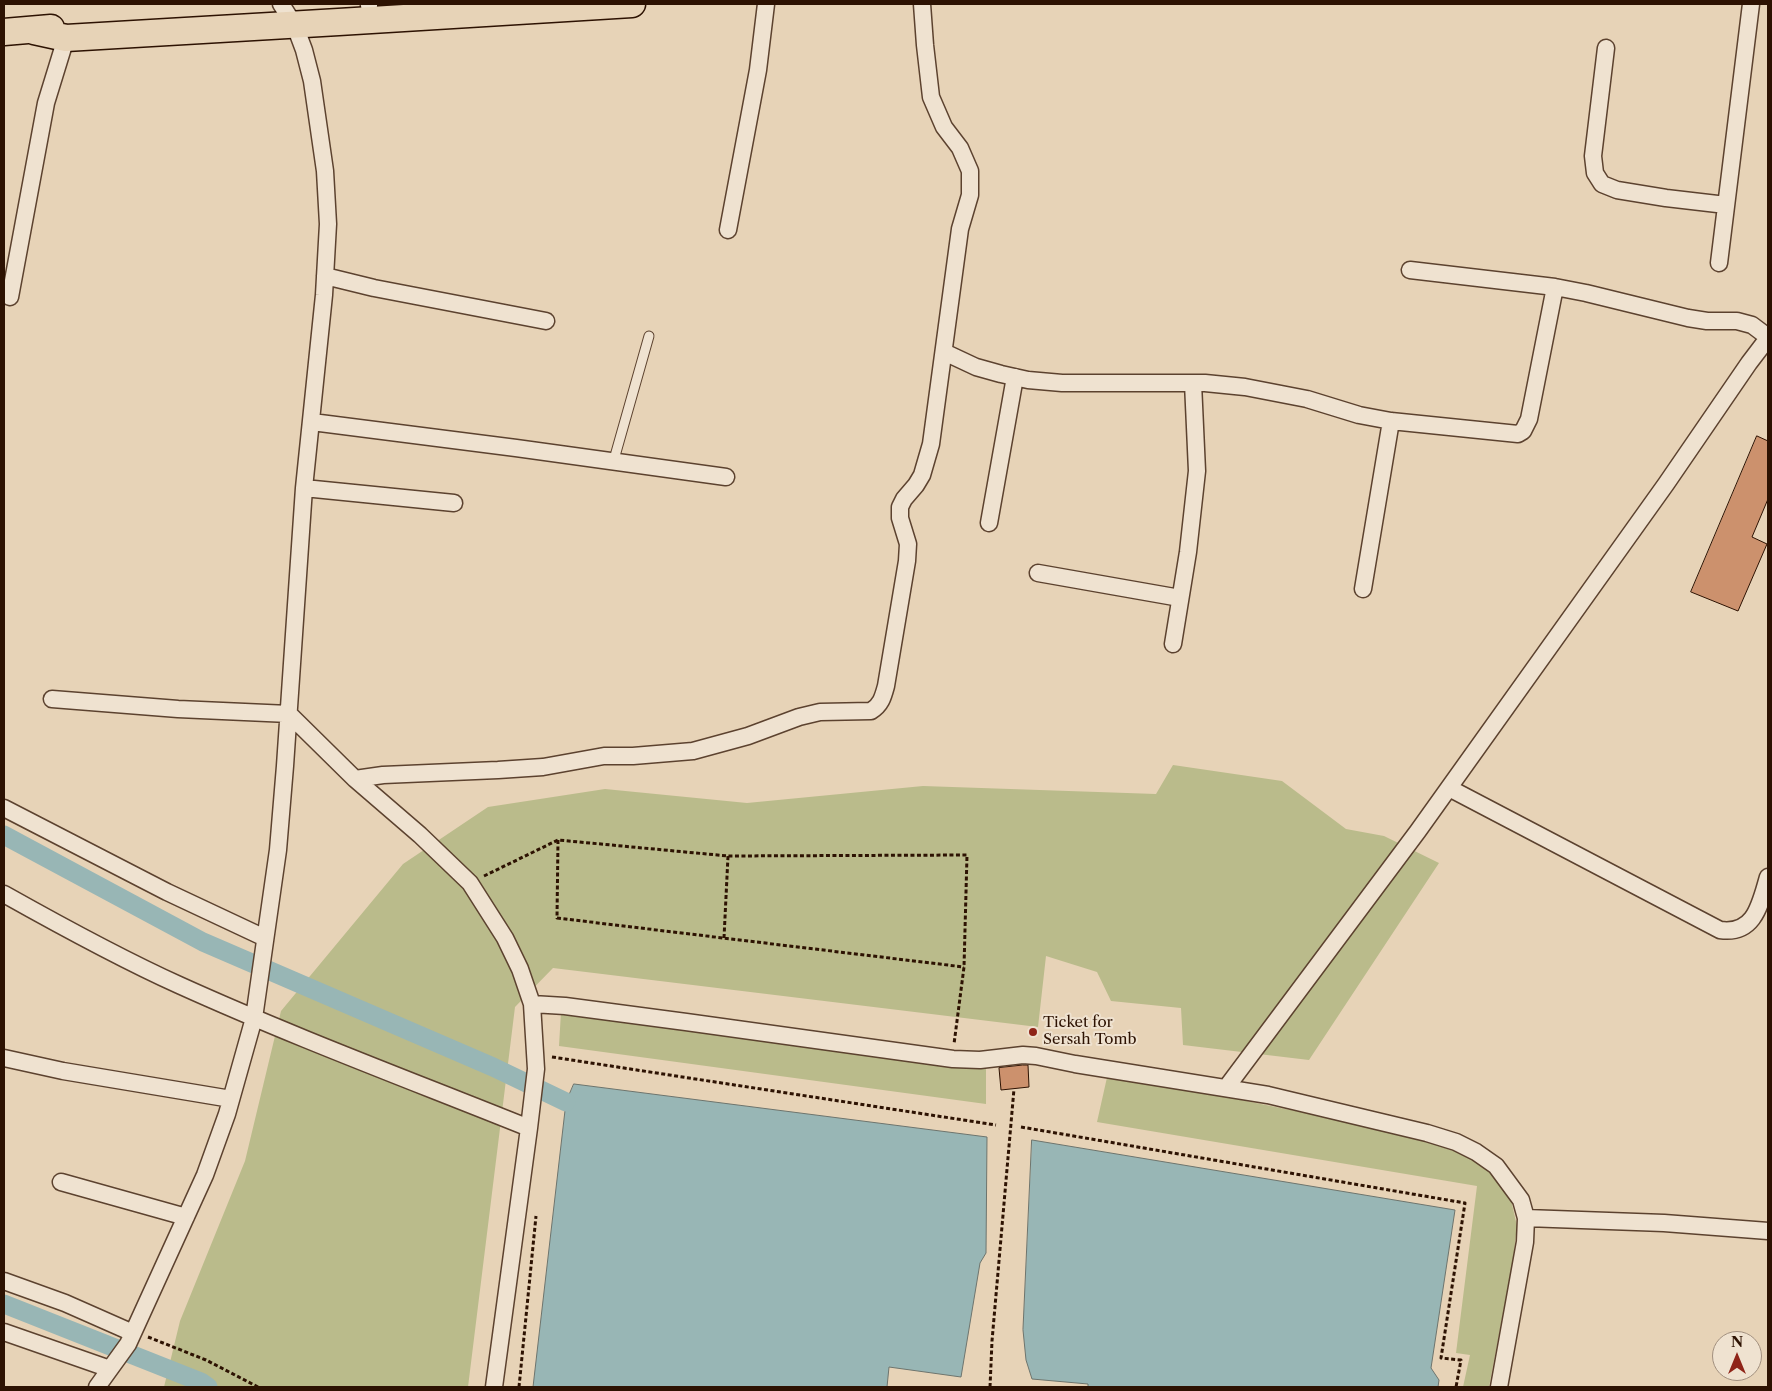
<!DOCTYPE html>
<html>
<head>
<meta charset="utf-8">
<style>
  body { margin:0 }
  #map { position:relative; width:1772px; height:1391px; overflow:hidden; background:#e7d3b7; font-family:"Libre Caslon Text",serif }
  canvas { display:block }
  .frame { position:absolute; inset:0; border:5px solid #2d1202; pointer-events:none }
  .north { position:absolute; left:1712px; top:1331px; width:50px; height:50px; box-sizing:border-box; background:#efe2d0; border:1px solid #a18f7e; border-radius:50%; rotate:0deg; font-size:14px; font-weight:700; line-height:20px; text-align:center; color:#2d1202 }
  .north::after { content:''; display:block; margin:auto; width:18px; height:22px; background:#8f2418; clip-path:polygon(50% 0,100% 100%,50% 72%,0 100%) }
</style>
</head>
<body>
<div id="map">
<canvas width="1772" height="1391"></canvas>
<div class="frame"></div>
<div class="north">N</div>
</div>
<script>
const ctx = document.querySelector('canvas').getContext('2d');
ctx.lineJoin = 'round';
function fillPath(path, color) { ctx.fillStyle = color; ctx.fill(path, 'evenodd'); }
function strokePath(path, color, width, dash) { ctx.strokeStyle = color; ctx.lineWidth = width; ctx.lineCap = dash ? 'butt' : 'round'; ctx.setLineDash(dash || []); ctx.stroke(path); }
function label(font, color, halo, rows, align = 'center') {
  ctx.font = font + ' "Libre Caslon Text",serif'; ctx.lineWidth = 4; ctx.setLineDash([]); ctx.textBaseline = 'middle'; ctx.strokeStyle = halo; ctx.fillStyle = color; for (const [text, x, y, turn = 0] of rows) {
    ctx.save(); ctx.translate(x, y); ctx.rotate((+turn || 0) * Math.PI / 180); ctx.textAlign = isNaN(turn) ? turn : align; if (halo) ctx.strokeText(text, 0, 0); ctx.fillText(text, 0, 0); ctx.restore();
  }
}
const green = new Path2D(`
  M1173 765 1282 781 1346 829 1384 836 1439 863 1309 1060 1183 1045 1181 1008 1111 1001 1097 972 1046 956 1038 1027 553 968 515 1007 468 1387H164L180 1321 245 1161 281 1011 403 864 488 807 605 789 747 803 923 786 1156 794Z
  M561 1012 986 1057V1104L559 1046Z
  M1108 1073 1399 1132 1474 1158 1508 1187 1517 1226 1513 1260 1489 1387H1463L1470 1355 1456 1353 1477 1186 1097 1122Z`);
const water = new Path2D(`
  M574 1084 987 1137 986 1253 980 1263 961 1377 889 1367 887 1387H533L566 1102Z
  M1032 1140 1455 1210 1431 1368 1439 1380 1438 1387H1088V1384L1032 1379 1026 1360 1023 1330Z`);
const canal = new Path2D(`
  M4 835 203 942 493 1067 566 1102
  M4 1304 201 1382 208 1387`);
const building = new Path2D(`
  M1757 436 1768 441V499L1752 537 1767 544 1738 611 1691 592Z
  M1023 1065H1028L1029 1087 1001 1090 999 1068Z`);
const path = new Path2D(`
  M558 840 557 918 964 967
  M484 876 558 840 728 856 967 855 964 967 954 1044
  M724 938 728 856
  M552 1057 996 1125
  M1021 1127 1465 1203 1441 1358 1461 1360 1456 1387
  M148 1337 206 1360 258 1387
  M519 1387 536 1216
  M990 1387 992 1341 1014 1089`);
const service = new Path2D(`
  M613 463 649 336`);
const minor = new Path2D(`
  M369 4V6
  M1606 48 1593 156 1595 173 1602 184 1617 190 1666 198 1726 205
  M728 230 758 70 766 4
  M1719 263 1751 4
  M1410 270 1555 287 1586 293 1688 318 1707 321H1737L1752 325 1768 337
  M325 276 374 288 546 321
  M10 297 46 103 66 38
  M944 352 976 367 1001 374 1028 380 1062 383H1205L1245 387 1307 399 1359 415 1391 421 1518 434 1523 431 1529 419 1555 287
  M312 422 516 448 726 477
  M304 488 454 503
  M989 523 1015 377
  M1038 573 1180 598
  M1363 589 1391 421
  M1173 644 1188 552 1197 471 1193 383
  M52 699 178 709 289 714 355 779 420 835 470 883 505 938 520 969 532 1004 536 1069 529 1128 494 1387
  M355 779 383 775 498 770 543 767 604 756H633L693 751 748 736 799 717 820 712 871 711C881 705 883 697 886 686L907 561 908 544 900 518V507L904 499 916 485 922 475 931 444 960 229 970 195V171L960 148 944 127 931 97 925 45 922 4
  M1449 788 1720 930C1755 935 1760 904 1768 877
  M4 808 167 892 265 938
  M4 894C61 926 119 958 179 985 294 1037 412 1081 529 1128
  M532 1004 565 1006 686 1022 953 1059 980 1060 1023 1055 1036 1056 1075 1064 1268 1095 1427 1133 1456 1142 1476 1152 1496 1166 1521 1200 1526 1218 1525 1242 1499 1387
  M4 1058 63 1071 231 1099
  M1226 1088 1418 831 1666 484 1749 363 1768 338
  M61 1182 186 1217
  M1526 1218 1664 1223 1768 1231
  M4 1281 65 1303 133 1333
  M4 1332 110 1369
  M97 1387 128 1344 205 1175 227 1114 254 1018 278 850 285 766 304 488 324 295 328 224 325 171 312 81 304 50 295 26 281 4`);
const primary = new Path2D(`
  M34 31 66 38C255 28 443 15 632 4
  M4 32 51 28`);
const markers = [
  [1033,1032,5,"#8f2418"]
];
const poiNames = [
  ["Ticket for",1043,1023],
  ["Sersah Tomb",1043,1040]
];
fillPath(green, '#babb8b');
fillPath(water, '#98b6b5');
strokePath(water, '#6d746d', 1);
strokePath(canal, '#98b6b5', 19);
fillPath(building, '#cc916d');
strokePath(building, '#2d1202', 1);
strokePath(service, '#5c422f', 11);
strokePath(minor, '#5c422f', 19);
strokePath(primary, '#2d1202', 29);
strokePath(path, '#2d1202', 3, [4, 2.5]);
strokePath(service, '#efe2d0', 9);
strokePath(minor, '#efe2d0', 16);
strokePath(primary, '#e7d3b7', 26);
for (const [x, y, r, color] of markers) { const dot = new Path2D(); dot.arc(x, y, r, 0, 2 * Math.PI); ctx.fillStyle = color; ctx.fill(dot); strokePath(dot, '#efe2d0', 2); }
label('15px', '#2d1202', '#efe2d0', poiNames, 'left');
</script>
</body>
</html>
